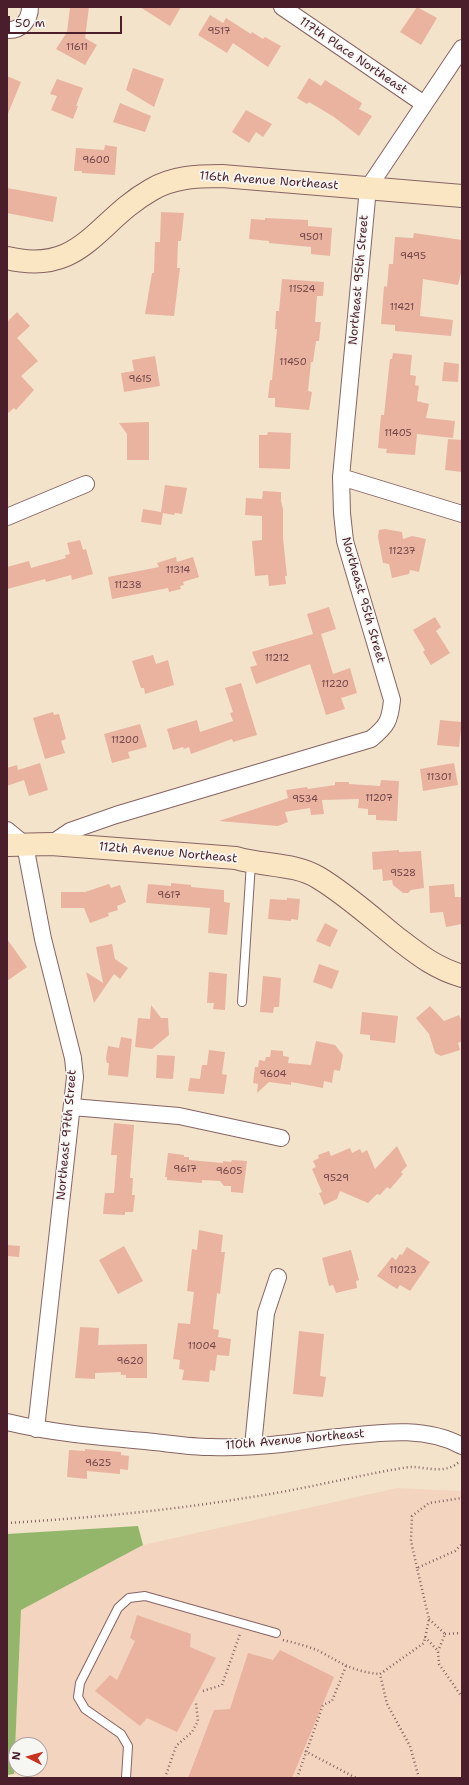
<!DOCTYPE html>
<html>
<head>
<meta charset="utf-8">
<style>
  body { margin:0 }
  #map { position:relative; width:469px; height:1785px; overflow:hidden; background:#f3e3cb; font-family:"Shantell Sans",sans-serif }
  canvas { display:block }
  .frame { position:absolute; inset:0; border:8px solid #4a1f2b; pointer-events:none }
  .north { position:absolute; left:8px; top:1737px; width:40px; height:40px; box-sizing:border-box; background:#f6f6f2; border:1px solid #b1a0a2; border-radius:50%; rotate:276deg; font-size:11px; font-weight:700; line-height:16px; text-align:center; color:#4a1f2b }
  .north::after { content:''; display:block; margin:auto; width:14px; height:18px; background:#c8321e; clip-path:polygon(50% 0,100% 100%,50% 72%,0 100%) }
  .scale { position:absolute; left:8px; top:16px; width:114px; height:18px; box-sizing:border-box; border:2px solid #4a1f2b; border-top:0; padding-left:5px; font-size:12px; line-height:14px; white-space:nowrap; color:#4a1f2b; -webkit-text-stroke:3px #f6f6f2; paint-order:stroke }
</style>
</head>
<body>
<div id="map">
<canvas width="469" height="1785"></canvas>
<div class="frame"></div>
<div class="north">N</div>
<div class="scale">50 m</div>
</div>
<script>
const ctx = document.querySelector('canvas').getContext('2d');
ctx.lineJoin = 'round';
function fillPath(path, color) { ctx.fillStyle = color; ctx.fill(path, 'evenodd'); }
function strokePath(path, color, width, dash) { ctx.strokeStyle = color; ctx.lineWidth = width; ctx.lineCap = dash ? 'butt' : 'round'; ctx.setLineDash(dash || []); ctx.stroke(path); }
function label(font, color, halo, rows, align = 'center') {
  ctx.font = font + ' "Shantell Sans",sans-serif'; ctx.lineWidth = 3.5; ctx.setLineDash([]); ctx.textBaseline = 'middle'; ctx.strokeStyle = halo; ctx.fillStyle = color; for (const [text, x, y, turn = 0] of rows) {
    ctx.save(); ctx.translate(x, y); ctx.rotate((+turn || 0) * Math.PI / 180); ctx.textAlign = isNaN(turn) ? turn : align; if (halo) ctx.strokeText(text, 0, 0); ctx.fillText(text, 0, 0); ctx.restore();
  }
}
const built = new Path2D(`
  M397 1488 462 1491V1778H42L14 1774 21 1610 143 1545ZM16 1745H40V1769H16Z`);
const forest = new Path2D(`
  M138 1526 143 1545 21 1610 14 1774 7 1775V1534Z`);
const building = new Path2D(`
  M70 7H89L85 38 97 45 85 65 56 49 67 32Z
  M140 7H181L170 26Z
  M417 7 437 18 421 45 400 32Z
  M210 15 223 23 226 18 251 34 252 32 263 39 265 37 281 46 268 67 233 43 227 53 198 35Z
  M133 68 164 79 154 107 126 90Z
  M7 76 21 82 7 116Z
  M309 78 321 86 325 80 362 103 359 109 372 116 359 136 334 117 309 102 307 104 297 98Z
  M57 79 83 88 76 106H78L73 119 51 110 57 96 50 94Z
  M120 103 151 116 145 132 113 122Z
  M246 110 272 124 263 137 256 132 249 143 232 132Z
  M105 145 117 147 115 175 82 173V171H74L76 148 104 150Z
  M7 188 57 197 53 222 7 213Z
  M161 212 184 213 181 241H178L177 268H180L174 316 145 314 152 273H154L155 242H160Z
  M265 218 308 220V226L332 228 330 256 311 254V247L269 243V241L249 239 251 219 265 220Z
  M414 233 462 240V269L458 285 423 279 420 316 453 320 451 336 395 331V325L381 324 384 286 387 287 389 264H393L395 237 413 238Z
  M282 279 324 282 323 296H317L315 322H321L319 341H316L313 362H311L308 391 312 392 309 410 275 407V398H268L270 380H272L277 329H275L276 311H279Z
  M17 312 30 326 17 338 38 361 21 376 34 390 16 410 14 408 7 414V322Z
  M393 353 412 355 410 375 416 376 415 385 419 386 417 401 429 404 426 418 455 421 453 438 417 434 415 455 386 453 387 449 378 448 381 415H384L390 359H392Z
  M155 356 160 386 124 392 121 373 134 371 132 360Z
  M444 362 459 364 458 382 442 381Z
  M149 422V460H127V434L119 423Z
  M268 432 291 433 290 469 259 468V435H267Z
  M448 439 462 440V472L445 470Z
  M165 485 187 488 182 514 175 513 174 515 163 513 161 525 141 522 143 509 161 512Z
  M263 491 281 492V501L283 509V538L287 576H285L286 584 269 586 268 575 255 576 252 541 262 540V516L245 515 246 498 262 499Z
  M385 529 402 532 403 539 412 536 426 539 419 572 410 570 409 574 392 578 389 564 383 563 378 537 379 530Z
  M80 540 83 550 86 549 93 574 72 580 71 575 46 582 45 579 7 589V567L29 561 31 568 66 558 65 555 70 554 67 543Z
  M176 557 177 562 193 557 199 577 183 582 184 585 180 586 181 589 169 592 168 588 112 599 108 577 159 567 157 563Z
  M329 607 336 629 321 634 333 674 350 668 357 693 341 698 345 709 326 715 310 664 256 684 250 667 257 665 252 652 313 634 307 614Z
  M435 617 441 627 436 631 450 653 431 665 423 652 425 650 413 630Z
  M153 655 156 664 168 660 174 685 145 694 144 688H141L132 661Z
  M241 683 257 735 233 742 232 739 191 754 189 747 184 749 183 747 173 750 167 729 197 720 200 732 233 721 230 713 233 712 225 688Z
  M53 712 54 715 59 714 66 739 61 741 65 753 45 759 33 718Z
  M440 720 462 722 459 747 437 745Z
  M140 724 147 747 128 752 130 758 112 763 104 734Z
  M40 763 48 790 29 796 24 780 7 786V768L17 765 18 770Z
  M454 763 458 785 423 791 420 769Z
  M381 780 399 781 397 821 376 820V815H368V809L358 808 359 799 322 800 324 814 311 815 310 808 285 812 288 822 278 826 219 821 288 798 286 790 307 787 308 789 335 785V782H349V784L380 786Z
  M399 850V852L421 851 424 888 411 890 408 893H403L393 885 392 880 383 881 382 869 373 870 372 852Z
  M171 883 191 885V887L224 890V902L230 903 227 935 208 933 210 908 146 903 148 884 171 886Z
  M109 884 111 888 120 885 126 902 117 906 118 910 108 913 109 916 90 923 84 908H61V892H85Z
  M454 884 455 897H462V924L446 927 443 912 430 913 429 886Z
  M287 898 300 899 298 920 291 919V921L268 919 270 899 287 900Z
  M325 923 338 930 330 947 316 941Z
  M7 939 27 967 7 981Z
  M112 944 115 959 128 968 120 979 114 974 94 1003 86 972 103 983 96 947Z
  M319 964 339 971 332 989 313 982Z
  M209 972 227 974 225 1010 213 1009 214 1003H207Z
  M263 976 281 978 279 1007H274L273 1013 260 1012Z
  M151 1005 161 1018H168L169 1035 152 1049 135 1047 138 1018 150 1019Z
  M430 1006 444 1021 459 1015 462 1022V1041L458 1043 460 1050 441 1056 435 1053 429 1034 416 1018Z
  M362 1012 398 1016 395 1043 370 1040V1035L360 1034Z
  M121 1037 132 1039 128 1077 108 1075 109 1063H107L106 1059 108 1046 119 1048Z
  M316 1041 335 1045 343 1055 340 1071 334 1070 332 1083 324 1081 323 1088 291 1082V1085L269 1082 257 1093 258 1084 253 1083 255 1067H258L259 1060 265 1061 266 1057H270L271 1050 283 1051V1056L289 1057 288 1063 311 1065Z
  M209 1050 225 1052 222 1074 227 1075 224 1094 188 1091 190 1078 200 1079 202 1065H207Z
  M157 1055 175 1056 173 1079 156 1078Z
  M114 1123 134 1125 130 1178H133L132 1195H135L133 1212H125V1215L103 1214 105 1193H114L117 1155H111Z
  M397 1146 407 1166 401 1172 403 1174 390 1189 387 1187 380 1195 377 1194 368 1203 340 1191 337 1199 324 1205 319 1193 322 1192 312 1169 316 1167 313 1161 319 1158 318 1155 329 1151 331 1156 350 1148 352 1153 360 1149 362 1153 367 1150 375 1169Z
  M168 1153 184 1155V1157H189V1160L223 1163V1161L231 1162 232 1160 247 1161 243 1193 231 1192V1186H224L220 1181 202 1180V1183L167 1180V1177H165Z
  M199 1230 223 1235 221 1252H225L223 1268 220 1294 217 1293 213 1329 219 1330 218 1337 231 1339 229 1356 217 1355 215 1371 210 1370 209 1382 182 1380 184 1370 179 1369 180 1360 173 1359 178 1323 190 1324 194 1292 187 1291 192 1249 197 1250Z
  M7 1245 20 1246 19 1257 7 1256Z
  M124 1246 143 1281 118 1294 99 1260Z
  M407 1247 430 1262 410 1291 400 1285 397 1289 377 1276 392 1257 396 1260 400 1254 402 1255Z
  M351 1250 359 1280 356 1281 357 1288 336 1293 333 1285 329 1286 322 1258Z
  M80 1327 99 1328 98 1345 147 1344V1378H126V1375H121V1372L95 1373V1379L75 1378Z
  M299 1331 324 1334 320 1376 326 1377 323 1397 293 1394Z
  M85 1449 121 1452V1455L129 1456 128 1470 120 1469V1474L87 1471V1479L67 1477 69 1450 85 1451Z
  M137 1615 191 1634 190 1647 216 1658 177 1732 147 1718 140 1726 95 1691 110 1675 117 1680 135 1641 130 1638Z
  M280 1650 334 1677 292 1778H188L214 1710 230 1709 248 1653 273 1660Z`);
const path = new Path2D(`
  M7 1523C87 1518 166 1511 245 1498 294 1491 343 1479 391 1470 398 1469 406 1467 414 1467 429 1468 447 1474 460 1461
  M417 1568 411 1541 412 1516 429 1503 462 1498
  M429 1619 445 1634 438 1651
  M445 1634 462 1633
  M425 1637 438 1651 439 1664 462 1697
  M283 1640C295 1643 308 1646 319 1651 341 1663 354 1672 380 1674
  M203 1691 222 1685 240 1634
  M305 1751 356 1778
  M165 1778 176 1746 192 1732 198 1721 196 1703
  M297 1778 323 1705 332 1701 346 1666
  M419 1778 410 1746 387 1704 380 1674 424 1643 429 1619 417 1568 455 1551 462 1544`);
const lane = new Path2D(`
  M242 1002 251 863
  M126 1778 128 1746 121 1734 85 1709 78 1697 80 1683 118 1608 129 1598 145 1596 276 1633`);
const street = new Path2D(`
  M282 7 424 104
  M7 30C21 31 30 20 30 7
  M341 477 462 514
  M7 517 86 484
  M7 830 25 845 43 939 73 1058 75 1077 36 1429
  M51 844 70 831 116 815 371 739C387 726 390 721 392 700L345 541 342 513 341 477 368 188 462 48
  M72 1107 179 1116 281 1138
  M7 1422C52 1433 98 1437 145 1441 167 1443 189 1447 211 1447 253 1449 296 1442 338 1437 378 1433 424 1425 462 1446
  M253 1446 266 1313 278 1277`);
const secondary = new Path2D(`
  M7 258C82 276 96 221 151 190 172 177 197 176 222 176L462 196
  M7 845 51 844 236 858C262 866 295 863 319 878 347 895 371 917 397 938 419 955 435 968 462 976`);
const numberNames = [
  ["9517",219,31],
  ["11611",77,47],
  ["9600",96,160],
  ["9501",311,237],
  ["9495",413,256],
  ["11524",302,289],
  ["11421",402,307],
  ["11450",293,362],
  ["9615",140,379],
  ["11405",398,433],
  ["11237",402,551],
  ["11314",178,570],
  ["11238",128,585],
  ["11212",277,658],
  ["11220",335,684],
  ["11200",125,740],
  ["11301",439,777],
  ["11207",379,798],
  ["9534",305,799],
  ["9528",403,873],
  ["9617",169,895],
  ["9604",273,1074],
  ["9617",185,1169],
  ["9605",229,1171],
  ["9529",336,1178],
  ["11023",403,1270],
  ["11004",202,1346],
  ["9620",130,1361],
  ["9625",98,1463]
];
const streetNames = [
  ["117th Place Northeast",353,56,34],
  ["116th Avenue Northeast",269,181,4],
  ["Northeast 95th Street",359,280,-85],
  ["Northeast 95th Street",363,600,74],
  ["112th Avenue Northeast",168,853,5],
  ["Northeast 97th Street",67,1135,-85],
  ["110th Avenue Northeast",295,1440,-5]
];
fillPath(built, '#f3d4bf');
fillPath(forest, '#94b66b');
fillPath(building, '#e9b3a0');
strokePath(lane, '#856463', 10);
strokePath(street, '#856463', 18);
strokePath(secondary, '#856463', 24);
strokePath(path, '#856463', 2.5, [1, 3]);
strokePath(lane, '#fff', 8);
strokePath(street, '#fff', 16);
strokePath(secondary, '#fbe6c4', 22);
label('10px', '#724448', null, numberNames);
label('12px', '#4a1f2b', '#f6f6f2', streetNames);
</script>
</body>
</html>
